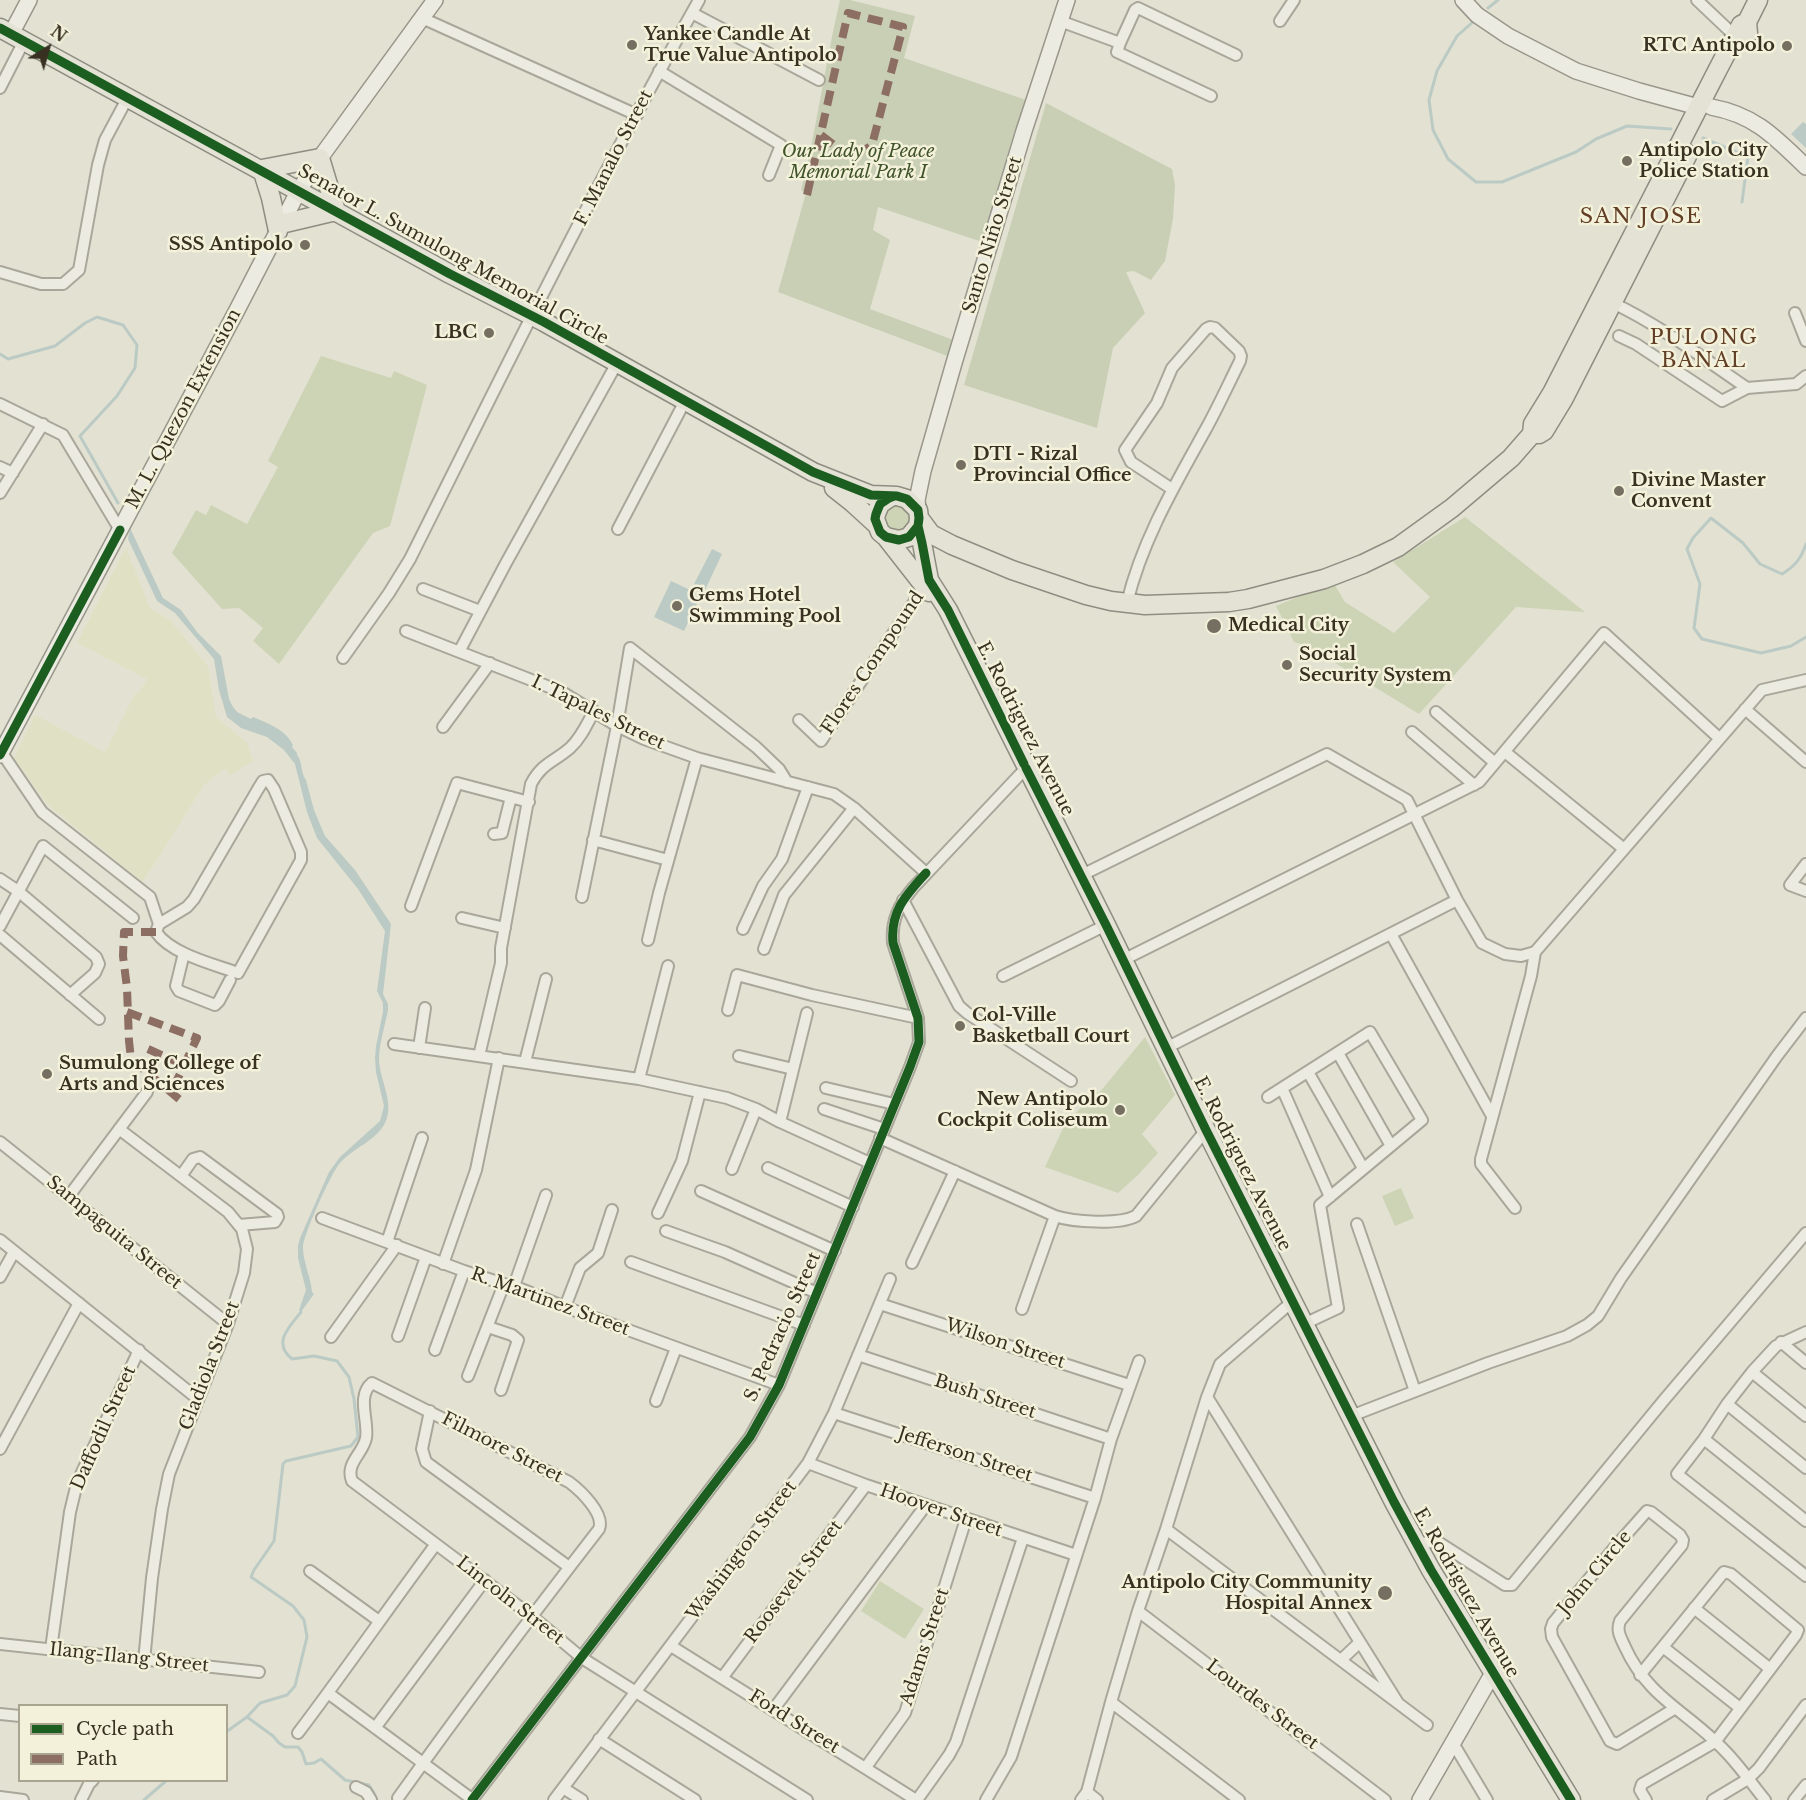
<!DOCTYPE html>
<html>
<head>
<meta charset="utf-8">
<style>
  body { margin:0 }
  #map { position:relative; width:1806px; height:1800px; overflow:hidden; background:#e3e2d2; font-family:"Libre Baskerville",serif }
  canvas { display:block }
  .legend { position:absolute; left:18px; top:1704px; width:210px; height:78px; box-sizing:border-box; background:#f3f1d9; border:2px solid #a8a490; margin:0; padding:8px 10px; list-style:none; font-size:18px; color:#383122 }
  .legend li { display:flex; align-items:center; gap:12px; height:30px }
  .legend b { width:30px; border:2px solid #a8a490 }
  .north { position:absolute; left:18px; top:18px; width:60px; height:60px; -webkit-text-stroke:4px #f3f1d9; paint-order:stroke; rotate:37deg; font-size:16px; font-weight:700; line-height:24px; text-align:center; color:#383122 }
  .north::after { content:''; display:block; margin:auto; width:21px; height:27px; background:#383122; clip-path:polygon(50% 0,100% 100%,50% 72%,0 100%) }
</style>
</head>
<body>
<div id="map">
<canvas width="1806" height="1800"></canvas>
<ul class="legend">
<li><b style="height:8px;background:#1b5e20"></b>Cycle path</li>
<li><b style="height:8px;background:#8d6e63"></b>Path</li>
</ul>
<div class="north">N</div>
</div>
<script>
const ctx = document.querySelector('canvas').getContext('2d');
ctx.lineJoin = 'round';
function fillPath(path, color) { ctx.fillStyle = color; ctx.fill(path, 'evenodd'); }
function strokePath(path, color, width, dash) { ctx.strokeStyle = color; ctx.lineWidth = width; ctx.lineCap = dash ? 'butt' : 'round'; ctx.setLineDash(dash || []); ctx.stroke(path); }
function label(font, color, halo, rows, align = 'center') {
  ctx.font = font + ' "Libre Baskerville",serif'; ctx.lineWidth = 5; ctx.setLineDash([]); ctx.textBaseline = 'middle'; ctx.strokeStyle = halo; ctx.fillStyle = color; for (const [text, x, y, turn = 0] of rows) {
    ctx.save(); ctx.translate(x, y); ctx.rotate((+turn || 0) * Math.PI / 180); ctx.textAlign = isNaN(turn) ? turn : align; if (halo) ctx.strokeText(text, 0, 0); ctx.fillText(text, 0, 0); ctx.restore();
  }
}
const farmland = new Path2D(`
  M126 547 150 608 170 620 208 666 216 717 247 743 253 761 230 775 225 768 204 785 143 882 48 805 14 758 35 715 105 752 135 694 140 691 147 679 77 643Z`);
const green = new Path2D(`
  M321 356 391 378 394 371 427 385 390 526 373 533 279 664 253 641 263 628 239 608 222 609 172 553 196 510 206 515 211 505 247 524 278 467 268 461Z
  M895 504 908 509 911 521 903 532 888 530 883 513Z
  M1465 517 1585 612 1516 607 1419 714 1307 646 1294 642 1276 606 1333 582 1345 602 1394 633 1430 597 1393 562Z
  M1145 1037 1175 1095 1142 1134 1158 1153 1138 1175 1118 1193 1045 1167 1064 1126 1096 1091 1099 1093Z
  M1401 1188 1414 1218 1395 1226 1382 1196Z
  M880 1581 924 1609 905 1639 861 1611Z`);
const cemetery = new Path2D(`
  M840 0H850L915 16 904 58 1026 100 982 242 878 207 873 230 890 240 870 309 956 341 950 357 778 292 806 193 801 190C817 128 825 63 840 0Z
  M1046 103 1172 169 1175 185 1173 219 1165 261 1151 280 1134 271 1126 272 1145 313 1113 348 1097 428 964 385Z`);
const water = new Path2D(`
  M1803 122 1806 124V148L1791 134Z
  M130 528 163 598 181 610 197 632 221 656 229 699 233 707 237 712 251 719 253 717C269 724 285 729 293 745L292 747 297 753V755C303 762 300 772 306 780L314 810 325 836 355 870 391 924 383 994 388 1004V1010C385 1026 379 1044 379 1060 380 1081 395 1103 385 1123 376 1141 353 1148 340 1163 331 1173 304 1234 303 1247 303 1263 311 1277 312 1292L314 1294 301 1312 299 1310 306 1290 298 1258V1246L300 1238 329 1172 340 1157 380 1121 384 1106 376 1072 375 1058 376 1046 383 1012V1003L377 991 385 931 358 889 317 838 307 812 295 764 284 750 267 737 241 728 227 717 219 690 214 659 175 613 157 601 128 539Z
  M712 549 722 554 705 590 694 584Z
  M671 581 701 595 684 631 654 617Z`);
const stream = new Path2D(`
  M1488 8 1498 0
  M1474 21 1457 36 1437 71 1429 100 1433 130 1448 159 1476 182H1502L1576 152 1596 139 1627 126 1671 129
  M1703 138 1748 157 1742 202
  M0 354 8 359 55 346 85 323 97 317 123 325 137 345 135 368 117 396 80 436 118 503
  M1806 544C1801 559 1795 566 1782 574L1760 564 1743 543 1711 518 1693 538 1687 549 1700 584 1694 628 1702 639 1761 653 1791 646 1806 637
  M247 1717 273 1736 279 1743 285 1747H298L302 1752 306 1764 314 1763 321 1759 345 1780 369 1785 374 1793 377 1800
  M226 1732 247 1717 260 1703 287 1695 295 1686 307 1637 304 1620 293 1606 251 1577 254 1570 274 1541 283 1464 286 1461 351 1446 358 1437 354 1399 349 1377 337 1361 314 1356 292 1359C272 1343 289 1327 301 1312
  M144 1800 167 1780`);
const street = new Path2D(`
  M1697 0 1735 36
  M692 13 819 80
  M422 18 637 115
  M1060 21 1120 43 1135 10 1138 8 1236 55
  M1280 21 1294 0
  M1120 43 1117 52 1211 96
  M659 71 781 145 769 175
  M0 88 24 41
  M0 272 41 284H63L79 270 98 165 105 140 128 97
  M1613 303C1661 326 1703 358 1747 388
  M1795 313 1806 341
  M1619 336 1636 344 1722 401 1747 388 1796 384 1806 376
  M0 404 63 435 120 530
  M0 467 13 473
  M0 493 43 424
  M618 529 685 401
  M423 589 480 611
  M1127 603C1142 540 1176 483 1207 427 1219 405 1229 383 1240 361L1241 356 1239 351 1215 328 1210 327 1206 329 1172 368 1157 403 1125 450 1131 462 1172 489
  M406 631 562 692 617 726 644 739 697 758 834 794 854 808 926 873
  M460 650 506 563 617 363
  M343 658 389 593 410 559C504 371 596 183 699 0
  M1745 709 1806 762
  M1436 712 1495 763
  M799 720 821 741 925 586
  M443 727 490 663
  M1412 732 1474 785
  M0 750 42 812 150 897 159 924 156 932C171 954 213 964 238 973L301 860V852L274 789 268 780 263 781 258 789 194 899 187 907 159 924
  M1505 752 1624 849
  M494 834 502 833 511 797
  M593 840 668 860
  M1806 864 1790 885 1806 891
  M1080 876 1327 754 1407 800 1457 900 1482 943 1505 954 1521 956 1535 952 1762 690 1806 680
  M0 879 18 891 96 957 99 964 95 973 70 995
  M582 897 617 726 630 648 756 747 779 769 787 782
  M903 900 959 1006 967 1013 1071 1081
  M411 906 457 783 529 802
  M462 918 505 928
  M0 926 43 846 133 918
  M743 929 763 886 782 859 808 787
  M1391 934 1492 1116
  M0 935 99 1019
  M648 940 659 893 697 758
  M764 949 784 895 854 808
  M184 953 176 986 179 991 215 1005 219 1001 230 980
  M1123 960 1479 782 1604 633 1719 738
  M1003 976 1106 925
  M728 1010 737 975 812 995 918 1018
  M394 1044 639 1079 727 1098 756 1109 780 1122 870 1163
  M419 1048 425 1008
  M1166 1048 1457 900
  M1338 1053 1391 1146
  M479 1056 501 963V948L531 784C542 763 554 762 570 748 581 738 587 724 594 711
  M739 1056 793 1069
  M525 1062 546 979
  M1308 1072 1363 1168
  M639 1079 668 966
  M826 1088 894 1104
  M1282 1088 1330 1197
  M1268 1097 1370 1032 1422 1120 1320 1205 1338 1308 1304 1324
  M824 1109 884 1129
  M780 1122 807 1013
  M119 1129 228 1212 242 1229 247 1249 244 1273 228 1324 169 1474 162 1509 152 1578 144 1661
  M880 1138 1055 1216C1073 1222 1119 1225 1136 1216L1206 1130
  M0 1142 228 1324
  M768 1168 853 1207
  M732 1169 756 1109
  M181 1176 193 1159 200 1157 277 1214 278 1217 275 1222 239 1225
  M701 1191 835 1251
  M69 1196 147 1092
  M1515 1208 1481 1164V1159L1531 976 1535 952
  M658 1213 682 1161 700 1092
  M322 1218 464 1271 504 1284 514 1286 565 1307 779 1385
  M1357 1224 1415 1391
  M666 1231 725 1252 817 1293
  M0 1240 198 1399
  M387 1242 422 1138
  M631 1262 804 1325
  M912 1263 955 1171
  M443 1264 476 1170 499 1058
  M0 1277 14 1252
  M514 1286 546 1195
  M880 1304 1129 1385
  M565 1307 580 1268 598 1253 612 1210
  M1022 1309 1055 1216
  M488 1327 512 1335 518 1340 501 1390
  M1806 1332 1776 1346 1752 1372 1727 1404 1704 1439 1677 1474 1806 1576
  M398 1336 426 1257
  M331 1337 397 1245
  M1781 1342 1806 1363
  M435 1350 464 1271
  M858 1355 1111 1439
  M1752 1372 1806 1416
  M468 1376 504 1284
  M1207 1397 1398 1703
  M656 1401 676 1348
  M1727 1404 1806 1468
  M430 1411 422 1449 426 1462 569 1567
  M834 1413 1095 1498
  M1351 1416 1488 1363 1567 1336 1587 1325 1598 1316 1621 1278 1777 1056 1806 1018
  M1704 1439 1806 1521
  M0 1449 79 1303
  M808 1463 866 1485 1076 1555
  M1166 1529 1427 1725
  M1416 1543 1438 1542 1505 1585H1512L1664 1400 1806 1233
  M310 1571 379 1621
  M1694 1608 1769 1668
  M1138 1611 1385 1800
  M0 1644 259 1672
  M671 1646 916 1800
  M1663 1647 1740 1708
  M51 1649 70 1512 77 1483 139 1350
  M1341 1660 1360 1642
  M1640 1675 1724 1572 1731 1574 1798 1630 1796 1635 1715 1742 1642 1784 1640 1790 1646 1800
  M722 1678 866 1485
  M328 1693 473 1800
  M1111 1702 1239 1800
  M1674 1709 1617 1744 1610 1741 1552 1637 1551 1629 1553 1623 1615 1547 1647 1511 1651 1512 1680 1535 1683 1540 1682 1545 1620 1621C1616 1631 1621 1638 1625 1647 1648 1698 1688 1712 1724 1750 1739 1765 1751 1783 1765 1800
  M773 1710 926 1505
  M0 1714 20 1716
  M375 1728 485 1580
  M298 1733C345 1671 389 1607 436 1544
  M599 1739 695 1800
  M1453 1743 1487 1800
  M866 1767 905 1713 966 1519
  M356 1787 366 1792 371 1800
  M563 1788 582 1800
  M1087 1792 1097 1800
  M0 1797 23 1800
  M398 1798C463 1707 530 1618 599 1529 605 1514 581 1491 569 1482L372 1383C356 1396 369 1421 366 1438 363 1454 345 1463 352 1481L533 1617 582 1658 807 1800
  M81 1800 89 1784 93 1780
  M472 1800 750 1437 779 1385 910 1067 919 1042 918 1018 893 943C891 920 899 905 913 888L1026 768
  M554 1800 808 1463 834 1413 890 1279
  M917 1800 949 1755 956 1742 1023 1538
  M986 1800 1011 1757 1095 1498 1111 1439 1139 1361
  M1081 1800 1087 1792 1111 1702 1138 1611 1166 1529 1207 1397 1220 1364 1293 1301
  M1713 1800 1748 1779 1759 1768 1806 1705
  M1794 1800 1806 1785`);
const secondary = new Path2D(`
  M1463 0 1477 15 1508 36 1576 71 1639 91 1698 107
  M11 34 29 0
  M1711 107C1755 115 1775 137 1806 167
  M918 510 917 500 923 471 954 363 1024 131 1067 0
  M0 755 236 312 299 190 320 158 435 0
  M1420 1800 1493 1673`);
const primary = new Path2D(`
  M0 28 450 274 544 322 813 472 871 495 897 496 907 499 918 510 919 518 918 526 909 537 899 540 886 537 880 532 875 519 876 514 880 504 889 498 894 496
  M1748 33 1747 22 1758 0
  M262 169 320 158 336 211
  M262 169 271 198 278 231
  M281 224 336 211
  M1532 434H1539L1544 431 1564 398 1688 154
  M834 488 853 503 876 524
  M919 518 931 534 952 545 1012 570 1086 595 1111 601 1145 605 1229 602 1248 599 1324 579 1363 564 1398 547 1452 508 1511 458 1532 434 1533 424 1552 393 1717 71 1741 25 1747 22
  M918 526 922 543 929 580 948 610 1106 925 1206 1130 1394 1502 1431 1570 1571 1800
  M886 537 929 592`);
const quiet = new Path2D(`
  M821 135 847 155
  M807 195 848 13 903 27 872 145 866 149
  M156 932H124L123 956 127 988 129 1041 131 1059 185 1104
  M127 1012 197 1038 177 1080
  M148 1049 184 1065`);
const cycleway = new Path2D(`
  M0 28 450 274 544 322 813 472 871 495 897 496 907 499 918 510 919 518 918 526 909 537 899 540 886 537 880 532 875 519 876 514 880 504 889 498 894 496
  M918 526 922 543 929 580 948 610 1024 764
  M0 755 120 530
  M1026 768 1106 925 1206 1130 1394 1502 1431 1570 1571 1800
  M472 1800 750 1437 779 1385 910 1067 919 1042 918 1018 893 943C890 911 906 895 926 873`);
const markers = [
  [632,45,6,"#746f60"],
  [1787,46,6,"#746f60"],
  [1627,161,6,"#746f60"],
  [305,245,6,"#746f60"],
  [489,333,6,"#746f60"],
  [961,465,6,"#746f60"],
  [1619,491,6,"#746f60"],
  [677,606,6,"#746f60"],
  [1214,626,8,"#746f60"],
  [1287,665,6,"#746f60"],
  [960,1026,6,"#746f60"],
  [47,1074,6,"#746f60"],
  [1120,1110,6,"#746f60"],
  [1385,1593,8,"#746f60"]
];
const poiNames = [
  ["Yankee Candle At",644,35],
  ["True Value Antipolo",644,56],
  ["RTC Antipolo",1775,46,"right"],
  ["Antipolo City",1639,151],
  ["Police Station",1639,172],
  ["SSS Antipolo",293,245,"right"],
  ["LBC",477,333,"right"],
  ["DTI - Rizal",973,455],
  ["Provincial Office",973,476],
  ["Divine Master",1631,481],
  ["Convent",1631,502],
  ["Gems Hotel",689,596],
  ["Swimming Pool",689,617],
  ["Medical City",1228,626],
  ["Social",1299,655],
  ["Security System",1299,676],
  ["Col-Ville",972,1016],
  ["Basketball Court",972,1037],
  ["Sumulong College of",59,1064],
  ["Arts and Sciences",59,1085],
  ["New Antipolo",1108,1100,"right"],
  ["Cockpit Coliseum",1108,1121,"right"],
  ["Antipolo City Community",1372,1583,"right"],
  ["Hospital Annex",1372,1604,"right"]
];
const parkNames = [
  ["Our Lady of Peace",858,152],
  ["Memorial Park I",858,173]
];
const streetNames = [
  ["F. Manalo Street",614,158,-63],
  ["Santo Niño Street",993,235,-73],
  ["Senator L. Sumulong Memorial Circle",453,255,29],
  ["M. L. Quezon Extension",184,409,-62],
  ["Flores Compound",873,663,-56],
  ["I. Tapales Street",598,713,26],
  ["E. Rodriguez Avenue",1025,729,63],
  ["E. Rodriguez Avenue",1242,1164,63],
  ["Sampaguita Street",114,1233,39],
  ["R. Martinez Street",550,1302,20],
  ["S. Pedracio Street",783,1327,-66],
  ["Wilson Street",1005,1344,18],
  ["Gladiola Street",210,1366,-69],
  ["Bush Street",985,1397,18],
  ["Daffodil Street",104,1428,-66],
  ["Filmore Street",502,1448,27],
  ["Jefferson Street",965,1455,18],
  ["Hoover Street",941,1511,19],
  ["Washington Street",742,1551,-53],
  ["John Circle",1595,1573,-50],
  ["Roosevelt Street",794,1582,-53],
  ["E. Rodriguez Avenue",1466,1593,60],
  ["Lincoln Street",510,1601,38],
  ["Adams Street",925,1647,-72],
  ["Ilang-Ilang Street",129,1658,6],
  ["Lourdes Street",1262,1705,37],
  ["Ford Street",794,1722,32]
];
const neighbourhoodNames = [
  ["PULONG",1704,338],
  ["BANAL",1704,361]
];
const quarterNames = [
  ["SAN JOSE",1641,217]
];
fillPath(farmland, '#e0e1c4');
fillPath(green, '#cdd4b5');
fillPath(cemetery, '#c9cfb5');
fillPath(water, '#bbcac4');
strokePath(stream, '#bbcac4', 3);
strokePath(street, '#a9a79a', 14);
strokePath(secondary, '#99968a', 18);
strokePath(primary, '#8f8c81', 21);
strokePath(street, '#ecebe2', 10);
strokePath(secondary, '#ecebe2', 15);
strokePath(primary, '#e3e2d5', 18);
strokePath(quiet, '#8d6e63', 8, [15, 8]);
strokePath(cycleway, '#1b5e20', 9);
for (const [x, y, r, color] of markers) { const dot = new Path2D(); dot.arc(x, y, r, 0, 2 * Math.PI); ctx.fillStyle = color; ctx.fill(dot); strokePath(dot, '#f3f1d9', 2); }
label('bold 18px', '#383122', '#f3f1d9', poiNames, 'left');
label('italic 18px', '#40532a', '#f3f1d9', parkNames);
label('18px', '#383122', '#f3f1d9', streetNames);
ctx.letterSpacing = '1.5px';
label('20px', '#613e25', '#f3f1d9', neighbourhoodNames);
ctx.letterSpacing = '0px';
ctx.letterSpacing = '1.5px';
label('21px', '#613e25', '#f3f1d9', quarterNames);
ctx.letterSpacing = '0px';
</script>
</body>
</html>
